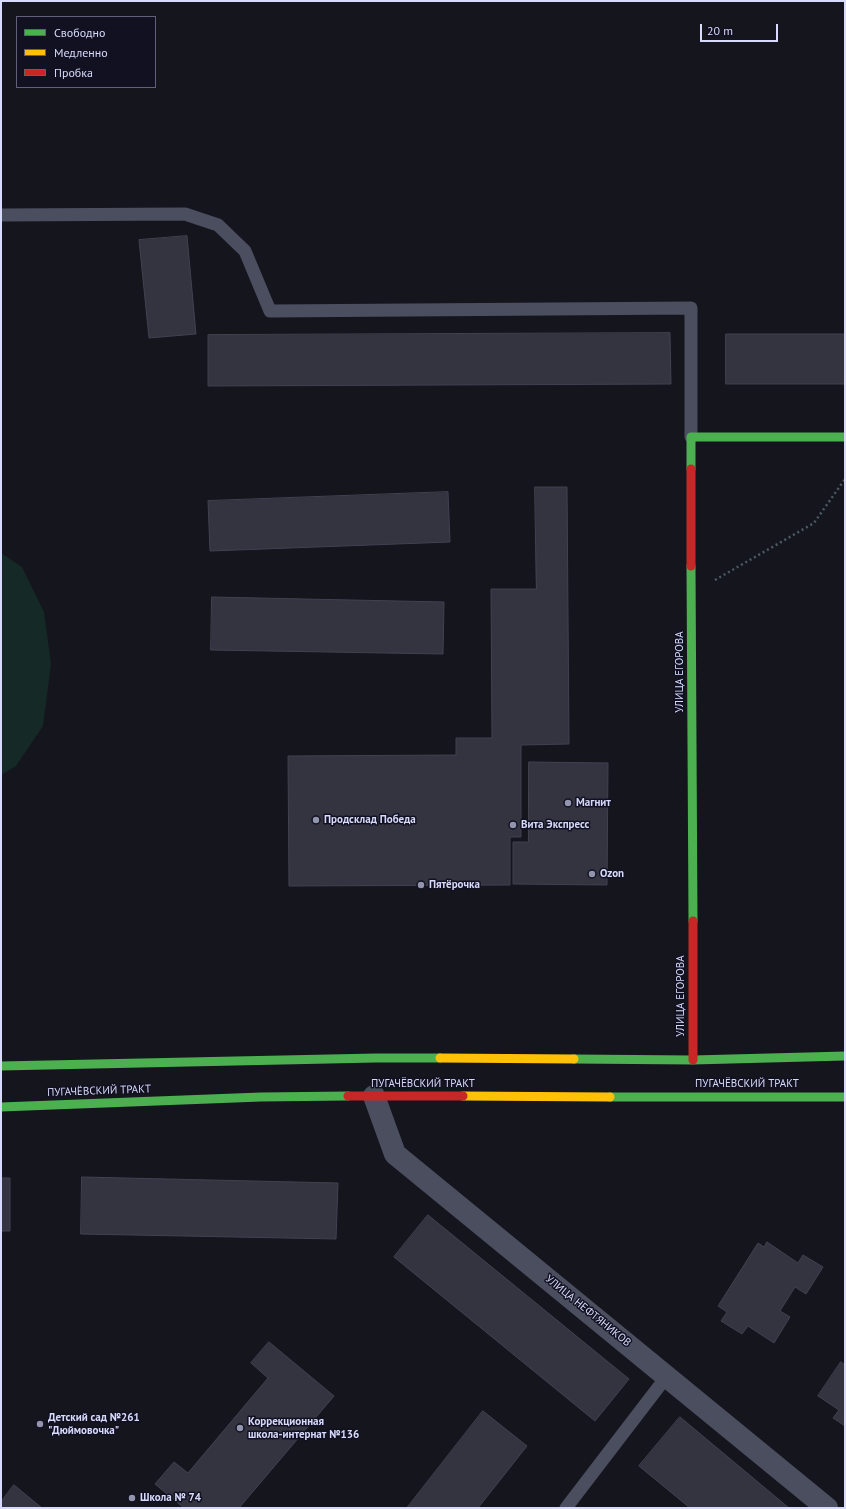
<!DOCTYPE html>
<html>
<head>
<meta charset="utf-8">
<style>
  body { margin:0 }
  #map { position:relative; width:846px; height:1509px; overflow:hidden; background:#15151e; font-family:"PT Sans",sans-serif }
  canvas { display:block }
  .frame { position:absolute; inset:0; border:2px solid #d7dafa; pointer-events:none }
  .legend { position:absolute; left:16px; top:16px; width:140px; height:72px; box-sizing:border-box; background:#112; border:1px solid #606178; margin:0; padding:5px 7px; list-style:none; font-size:12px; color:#d7dafa }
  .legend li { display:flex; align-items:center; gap:8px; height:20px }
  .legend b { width:20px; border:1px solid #606178 }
  .scale { position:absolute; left:700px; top:24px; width:78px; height:18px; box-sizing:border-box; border:2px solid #d7dafa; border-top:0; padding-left:5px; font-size:12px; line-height:14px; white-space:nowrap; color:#d7dafa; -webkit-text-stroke:3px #112; paint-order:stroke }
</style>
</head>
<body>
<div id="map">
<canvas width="846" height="1509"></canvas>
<div class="frame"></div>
<ul class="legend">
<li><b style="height:5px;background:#4caf50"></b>Свободно</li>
<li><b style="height:5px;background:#ffc107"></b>Медленно</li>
<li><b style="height:5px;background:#c62828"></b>Пробка</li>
</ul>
<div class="scale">20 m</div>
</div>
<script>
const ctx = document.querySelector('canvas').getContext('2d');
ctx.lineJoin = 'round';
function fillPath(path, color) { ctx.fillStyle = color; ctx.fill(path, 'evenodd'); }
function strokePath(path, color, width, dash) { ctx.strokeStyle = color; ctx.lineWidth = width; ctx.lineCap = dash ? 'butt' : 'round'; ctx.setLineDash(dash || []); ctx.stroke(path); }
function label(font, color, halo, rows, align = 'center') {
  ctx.font = font + ' "PT Sans",sans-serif'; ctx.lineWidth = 3; ctx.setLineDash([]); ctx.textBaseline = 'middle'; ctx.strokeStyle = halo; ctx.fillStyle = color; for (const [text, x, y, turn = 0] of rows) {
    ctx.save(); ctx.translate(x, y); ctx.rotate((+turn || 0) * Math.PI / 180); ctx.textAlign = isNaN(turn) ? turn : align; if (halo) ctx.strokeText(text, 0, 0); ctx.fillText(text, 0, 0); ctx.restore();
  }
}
const green = new Path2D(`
  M1 553 22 567 44 612 51 664 43 726 16 766 1 775Z`);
const building = new Path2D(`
  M187 236 196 334 149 338 139 240Z
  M670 333 671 384 208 386V335Z
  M726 334H845V384H726Z
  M535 487H567L569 744 521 745V837H510V885L289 886 288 756 456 755V738H492L491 589H536Z
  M448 492 450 542 210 551 208 501Z
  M212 597 444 602 443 654 211 650Z
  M529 762 608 763 607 885 513 884V842H528Z
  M82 1177 338 1183 336 1239 81 1234Z
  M1 1178H10V1231H1Z
  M428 1215 629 1379 595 1421 394 1257Z
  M767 1242 798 1263 803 1255 823 1267 806 1294 795 1287 780 1311 790 1317 774 1343 748 1326 742 1334 721 1321 727 1312 718 1306 758 1243 764 1247Z
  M269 1342 334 1396 239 1508H184L155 1484 174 1462 188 1473 268 1378 251 1363Z
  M841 1362 845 1365V1426L833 1418 839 1410 818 1396Z
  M483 1411 527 1446 478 1508H407Z
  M680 1417 789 1508H690L639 1466Z
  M14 1485 42 1508H1V1502Z`);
const path = new Path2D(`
  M715 580 814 523 845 479`);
const lane = new Path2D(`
  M1 215 185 214 218 225 245 251 270 311 691 308V437
  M566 1508 667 1376`);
const street = new Path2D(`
  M374 1096 395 1154 827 1508`);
const fast = new Path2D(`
  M691 469V437H845
  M691 566 693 921
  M574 1059 693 1060 845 1056
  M1 1066 376 1058H440
  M610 1097H845
  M1 1107 261 1097 348 1096`);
const slow = new Path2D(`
  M440 1058 574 1059
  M463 1096 610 1097`);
const jam = new Path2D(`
  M691 469V566
  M693 921V1060
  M348 1096H463`);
const markers = [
  [568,803,4,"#9395ad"],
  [316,820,4,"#9395ad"],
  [513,825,4,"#9395ad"],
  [592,874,4,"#9395ad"],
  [421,885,4,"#9395ad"],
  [40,1424,4,"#9395ad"],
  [240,1428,4,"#9395ad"],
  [132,1498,4,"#9395ad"]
];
const streetNames = [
  ["УЛИЦА ЕГОРОВА",680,672,-90],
  ["УЛИЦА ЕГОРОВА",681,996,-90],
  ["ПУГАЧЁВСКИЙ ТРАКТ",423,1084],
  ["ПУГАЧЁВСКИЙ ТРАКТ",747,1084],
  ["ПУГАЧЁВСКИЙ ТРАКТ",99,1091,-2],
  ["УЛИЦА НЕФТЯНИКОВ",588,1311,39]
];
const poiNames = [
  ["Магнит",576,803],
  ["Продсклад Победа",324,820],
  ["Вита Экспресс",521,825],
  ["Ozon",600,874],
  ["Пятёрочка",429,885],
  ["Детский сад №261",48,1418],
  ["\"Дюймовочка\"",48,1431],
  ["Коррекционная",248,1422],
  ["школа-интернат №136",248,1435],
  ["Школа № 74",140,1498]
];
fillPath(green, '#152926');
fillPath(building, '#333440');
strokePath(building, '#414151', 1);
strokePath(path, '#4c5b61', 2.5, [2, 3]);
strokePath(lane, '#4b4e5e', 13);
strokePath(street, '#4b4e5e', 22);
strokePath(fast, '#4caf50', 9);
strokePath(slow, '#ffc107', 9);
strokePath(jam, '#c62828', 9);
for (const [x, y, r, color] of markers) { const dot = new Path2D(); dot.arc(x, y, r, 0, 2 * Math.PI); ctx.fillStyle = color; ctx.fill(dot); strokePath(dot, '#112', 1.5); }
label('11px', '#d7dafa', '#112', streetNames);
label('bold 11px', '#d7dafa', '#112', poiNames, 'left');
</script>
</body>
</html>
